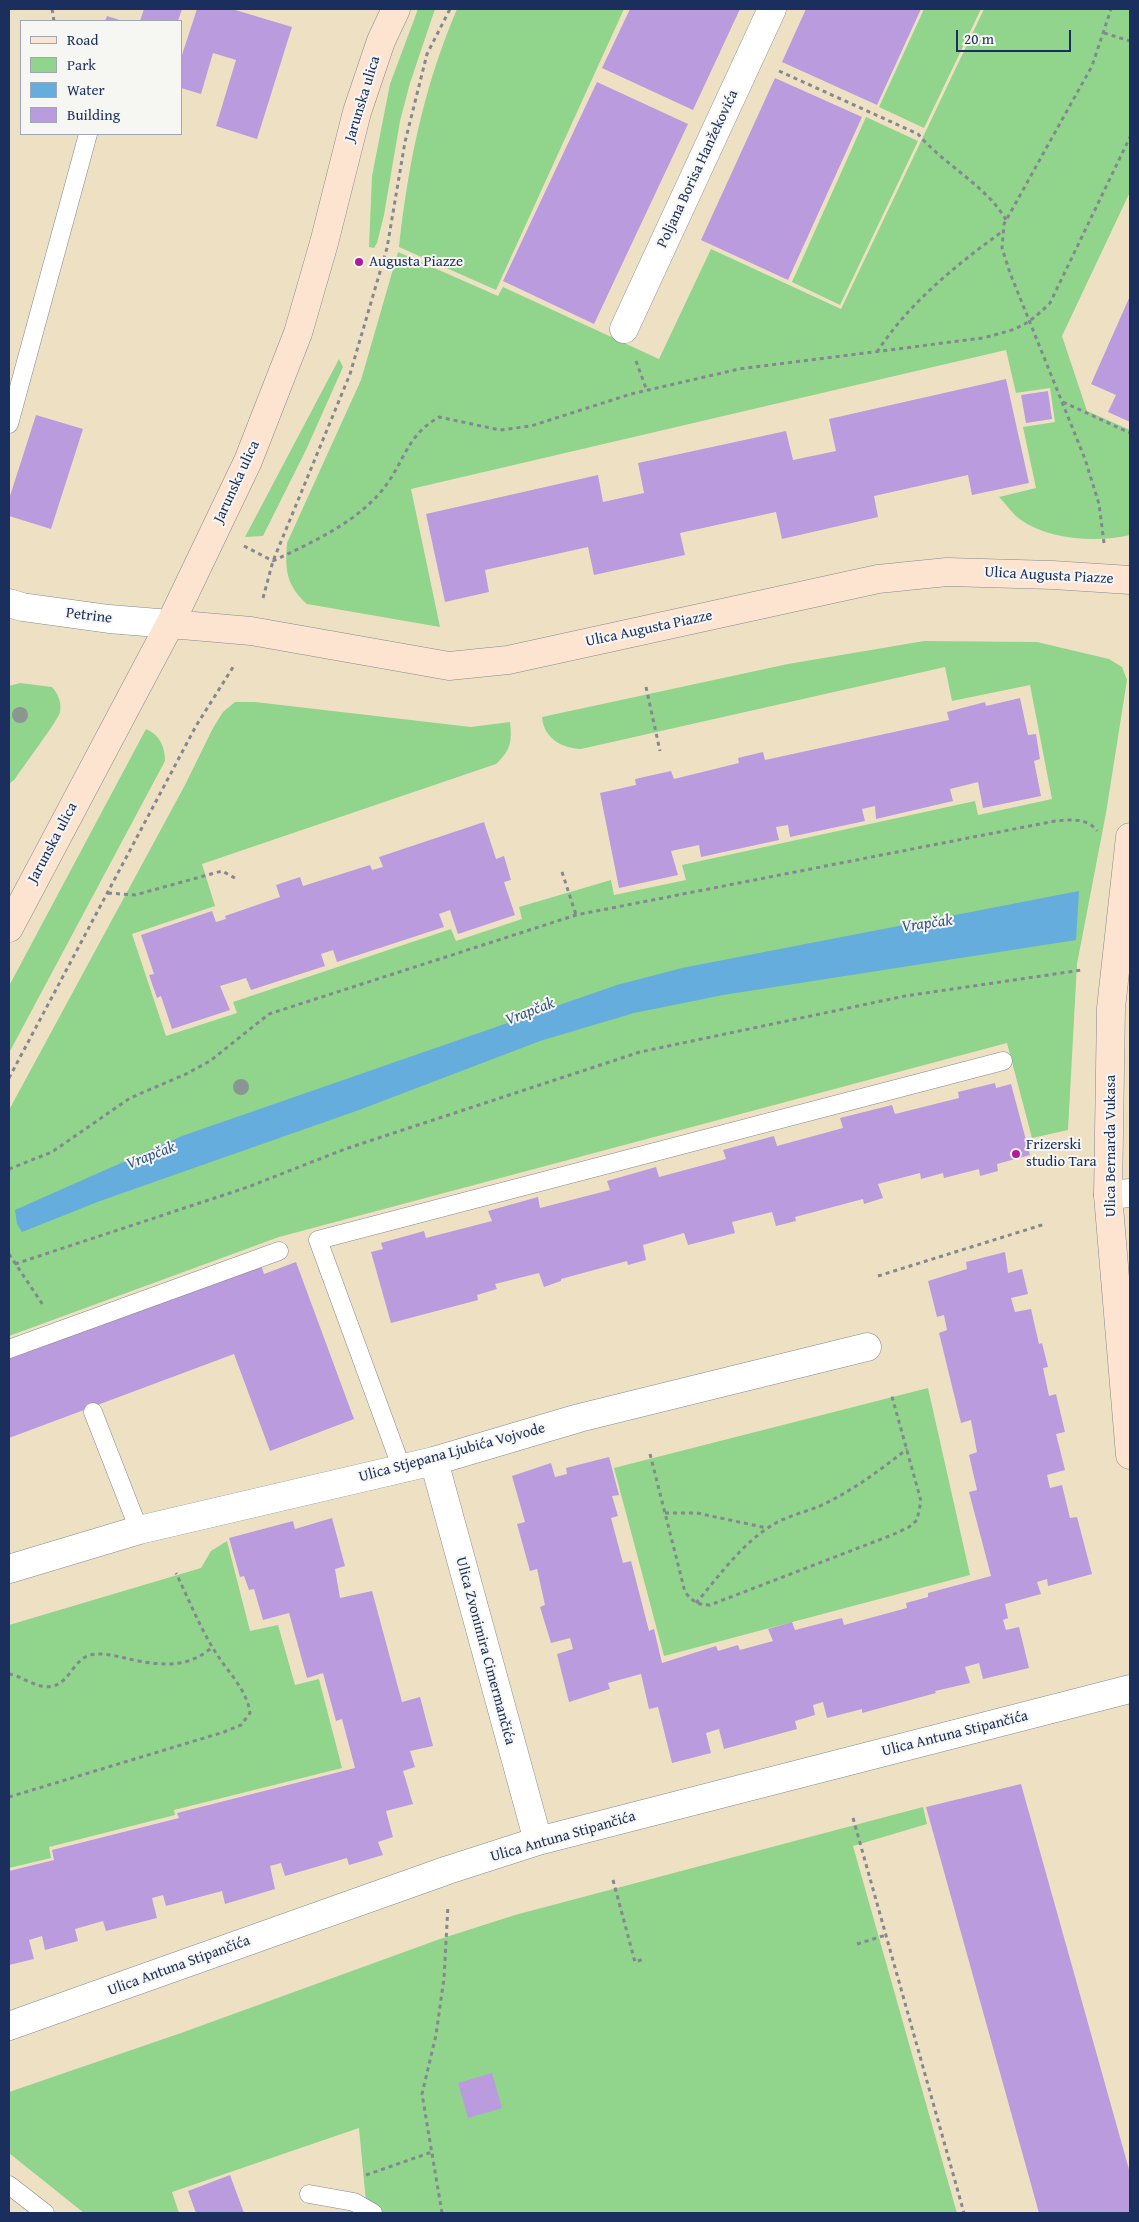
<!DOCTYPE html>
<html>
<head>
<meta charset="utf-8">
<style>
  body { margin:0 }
  #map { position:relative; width:1139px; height:2222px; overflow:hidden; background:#eee1c3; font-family:"Gentium Book Plus",serif }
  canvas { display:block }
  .frame { position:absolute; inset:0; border:10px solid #1b2f5e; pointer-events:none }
  .legend { position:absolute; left:20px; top:20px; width:162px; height:115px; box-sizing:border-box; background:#f6f6f2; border:1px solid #9ea6b7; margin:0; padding:6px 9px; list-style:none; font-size:15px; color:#1b2f5e }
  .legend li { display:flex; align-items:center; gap:10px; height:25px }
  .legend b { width:25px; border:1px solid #9ea6b7 }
  .scale { position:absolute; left:956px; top:30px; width:115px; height:22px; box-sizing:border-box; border:2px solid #1b2f5e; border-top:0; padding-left:6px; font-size:15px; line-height:18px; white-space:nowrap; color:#1b2f5e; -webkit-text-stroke:4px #f6f6f2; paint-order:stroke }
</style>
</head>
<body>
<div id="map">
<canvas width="1139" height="2222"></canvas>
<div class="frame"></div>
<ul class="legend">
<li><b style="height:6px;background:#fde4d1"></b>Road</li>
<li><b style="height:14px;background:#91d48c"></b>Park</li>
<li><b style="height:14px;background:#64addc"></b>Water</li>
<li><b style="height:14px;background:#ba9bdd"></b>Building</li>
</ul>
<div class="scale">20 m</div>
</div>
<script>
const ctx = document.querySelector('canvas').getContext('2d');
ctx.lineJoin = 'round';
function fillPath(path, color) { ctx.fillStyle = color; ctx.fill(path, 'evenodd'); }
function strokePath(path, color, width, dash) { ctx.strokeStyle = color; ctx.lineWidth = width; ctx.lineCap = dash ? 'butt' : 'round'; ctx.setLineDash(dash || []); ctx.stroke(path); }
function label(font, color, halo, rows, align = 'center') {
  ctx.font = font + ' "Gentium Book Plus",serif'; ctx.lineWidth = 4; ctx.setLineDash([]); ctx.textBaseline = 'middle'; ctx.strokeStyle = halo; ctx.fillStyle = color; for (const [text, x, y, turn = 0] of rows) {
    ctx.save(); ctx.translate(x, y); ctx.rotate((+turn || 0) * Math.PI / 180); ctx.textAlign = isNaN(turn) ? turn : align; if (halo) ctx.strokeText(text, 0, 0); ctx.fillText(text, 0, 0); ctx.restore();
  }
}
const green = new Path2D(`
  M418 9H435L410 83 400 121 384 215 377 243 374 248 369 247 372 176 390 84Z
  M457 9H624L496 290 399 247C408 164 424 86 457 9Z
  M924 9H981L924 128 879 107Z
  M984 9H1130V192L1062 336 1087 411 1130 430V535C1098 543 1049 540 1021 520 1013 515 1006 504 999 497L1036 488 1023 427 1055 422 1050 388 1016 393 1006 350 411 489 440 627 307 604C286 585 285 570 287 543L361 380 398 252 498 296 503 287 659 359 711 249 841 309Z
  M866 117 918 141 840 305 792 282Z
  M339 359 343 367 306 450 263 536 245 537Z
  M924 641 1037 642 1109 659 1122 667 1127 680 1106 813 1077 964 1068 1130 1032 1138 1007 1043 279 1237 9 1336V1110L185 785 213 728 223 712 235 702H255L471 727 510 722C512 742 511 750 496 764L202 864 215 906 132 934 166 1036 237 1013 233 1002 451 929 456 941 522 919 519 907 611 880 614 895 686 880 682 865 975 801 978 815 1052 799 1030 685 952 701 945 667 581 749C562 748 544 739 542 717L788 664Z
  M20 683 52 687C58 693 62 703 60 712 59 719 22 768 15 779L9 784V686Z
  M146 729C160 735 165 747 165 761L9 1053V986Z
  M928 1388 970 1575 664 1656 614 1468Z
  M227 1541 250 1631 278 1625 295 1685 319 1679 342 1768 174 1810 175 1815 49 1847 51 1858 9 1868V1625L201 1568 211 1551Z
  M923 1807 927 1824 853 1846 957 2213H367L359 2128 172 2192 179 2213H84L9 2153V2092L181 2033 440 1939 515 1915Z`);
const water = new Path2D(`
  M1079 891 1076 940 723 995 634 1013 540 1041 359 1110 100 1201 22 1232 17 1224 15 1210 182 1136 617 985 682 968Z`);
const building = new Path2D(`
  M144 9H182L178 21H140Z
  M197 9H232L292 27 257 139 216 126 236 60 213 53 201 94 181 88V58Z
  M630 9H740L693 110 602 68Z
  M806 9H921L877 105 782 62Z
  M107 16 123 21H105Z
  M775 78 862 117 788 280 701 240Z
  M597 82 688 124 594 324 503 281Z
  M1130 296V422L1108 412 1116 395 1091 384Z
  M1006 379 1029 483 972 495 968 475 874 496 878 517 782 539 776 512 680 533 685 555 594 575 588 547 485 570 489 592 445 602 426 514 598 475 603 502 644 493 638 463 786 431 793 460 836 451 829 419Z
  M1048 391 1052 419 1026 423 1021 395Z
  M36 415 83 429 51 529 9 516V499Z
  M1020 698 1028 735 1036 734 1040 759 1034 761 1041 796 983 808 978 782 950 789 953 801 876 819 875 806 862 809 865 821 790 837 788 825 776 827 779 840 701 857 699 845 671 851 678 875 619 888 600 793 636 785 635 779 671 771 674 779 739 763 738 758 763 752 765 760 949 720 947 712 985 702 986 706Z
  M484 822 496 859 504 856 511 880 504 882 515 915 458 934 450 910 439 914 444 927 337 962 333 950 321 954 325 966 251 990 246 978 220 986 230 1010 172 1029 161 996 157 998 149 975 154 974 141 935 212 911 216 922 226 919 225 916 280 897 276 885 300 877 303 886 370 865 372 870 383 867 379 857Z
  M995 1083 996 1088 1011 1084 1030 1155 997 1164 998 1171 980 1176 979 1169 944 1178 943 1173 921 1179 920 1173 878 1184 883 1198 864 1204 863 1199 795 1217 796 1221 776 1226 772 1212 732 1222 735 1233 688 1245 684 1233 643 1245 646 1260 628 1265 627 1261 561 1279V1281L544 1287 539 1273 495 1284 497 1289 477 1295 478 1300 391 1323 371 1252 383 1249 381 1243 424 1231 426 1238 492 1221 488 1211 538 1197 540 1208 610 1190 607 1181 656 1167 659 1177 726 1159 723 1150 774 1136 777 1146 843 1128 840 1118 892 1105 895 1114 959 1098 958 1092Z
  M1005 1252 1008 1273 1022 1269 1028 1294 1011 1298 1015 1312 1031 1309 1039 1344 1042 1343 1048 1367 1043 1368 1049 1396 1056 1394 1065 1432 1056 1434 1065 1470 1047 1475 1050 1488 1062 1485 1070 1518 1077 1517 1092 1574 1048 1586 1047 1579 1037 1582 1041 1594 1005 1604 1008 1618 1003 1620 1006 1630 1019 1627 1029 1668 983 1679 979 1663 965 1667 970 1683 935 1691 936 1693 862 1713V1709L827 1718 823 1702 813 1705 815 1715 795 1721 797 1729 724 1749 719 1729 706 1733 711 1753 672 1763 658 1707 649 1709 641 1674 608 1683 610 1689 569 1702 557 1654 573 1649 570 1638 551 1643 540 1607 545 1605 537 1569 530 1571 517 1524 525 1522 512 1476 551 1463 555 1477 567 1474 566 1468 609 1457 619 1495 612 1496 618 1516 611 1518 623 1563 631 1561 649 1631 654 1629 662 1663 716 1646 718 1651 738 1645 740 1650 773 1641 768 1629 792 1622 795 1630 842 1618 844 1625 907 1608 906 1603 928 1597V1593L991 1576 969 1492 977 1490 969 1455 977 1452 971 1420 961 1423 939 1333 947 1330 944 1315 937 1317 928 1281 967 1269 966 1262Z
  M296 1262 354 1419 270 1451 234 1354 9 1438V1359L261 1265 264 1274Z
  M332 1518 345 1566 335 1569 340 1598 372 1591 402 1702 420 1697 433 1746 410 1751 415 1767 403 1771 413 1804 386 1811 393 1837 378 1842 383 1855 349 1865 347 1858 285 1876 281 1863 270 1866 275 1889 225 1904 222 1891 166 1906 163 1895 152 1898 157 1918 106 1931 103 1921 75 1929 78 1941 45 1950 42 1936 29 1940 34 1959 9 1965V1871L54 1860 52 1850 179 1818 177 1813 355 1768 342 1719 336 1721 323 1673 307 1678 289 1613 263 1620 254 1589 249 1590 244 1576 240 1577 229 1538 293 1521 295 1529Z
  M1021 1784 1130 2173V2213H1039L926 1807Z
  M492 2073 502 2108 468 2118 458 2083Z
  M230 2175 244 2213H196L188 2191Z`);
const path = new Path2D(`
  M52 9 54 21
  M1104 33 1130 41
  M779 71 918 134C944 165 987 186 1006 220
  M877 352C909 303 956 265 1003 231
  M636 361 647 391
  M1063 402 1130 433
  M1104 543 1099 504 1085 459 1010 273 1002 248 1004 224 1092 66 1111 9
  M244 546 273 561
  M273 561C310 543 350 526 379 494 404 466 404 437 439 417L500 430 531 426 631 394 739 369 983 338C1017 329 1025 328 1050 303L1130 137
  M263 598 273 561 350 374 387 248 405 142 427 54 450 9
  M646 687 660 751
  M562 872 576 915
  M108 893 135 895 222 871 235 878
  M9 1078 196 726 235 664
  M9 1169 52 1152 130 1098 186 1074 210 1061 269 1014 576 915 1055 821C1070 820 1087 817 1097 831
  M9 1254 43 1305
  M15 1264 248 1187 345 1149 640 1052 905 996 1082 970
  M878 1276 1045 1224
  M650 1454 685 1592C693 1602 698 1605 710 1605L892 1535 909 1527 917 1520 921 1501 891 1393
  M665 1513H697L767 1528
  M696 1603C720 1575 742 1543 774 1524 788 1516 805 1512 820 1506 852 1491 879 1471 907 1449
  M9 1674C23 1676 37 1690 53 1686 70 1682 73 1660 90 1655 102 1652 114 1656 125 1658 145 1663 174 1668 193 1659 200 1657 207 1651 213 1647
  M9 1797 224 1732 241 1725 250 1713C247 1690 228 1672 216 1653 200 1628 189 1600 176 1573
  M853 1818 964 2213
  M613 1880 635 1962 644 1959
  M857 1944 886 1935
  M366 2175 432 2152
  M442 2213 422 2094 436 2035 444 1978 448 1905`);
const lane = new Path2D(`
  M9 424 88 134
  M9 1349 279 1251
  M93 1412 139 1530
  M402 1469 318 1240 1003 1061
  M9 2185 45 2213
  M309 2194 354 2202 373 2213`);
const street = new Path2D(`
  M624 329 772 9
  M9 603 22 607 109 619 170 624
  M1108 1195 1130 1193
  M434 1461 538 1841
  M9 1569 139 1530 434 1461 579 1418 867 1347
  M9 2026 448 1870 538 1841 1130 1689`);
const secondary = new Path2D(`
  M170 624 251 631 449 666 508 660 878 579 947 572 1053 575 1130 580
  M1130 837 1111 1008 1108 1195 1130 1455
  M9 928 170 624 248 461 298 333 324 243 357 112 381 41 396 9`);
const trees = [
  [20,715],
  [241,1087]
];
const markers = [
  [359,262,5,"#b5179e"],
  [1016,1154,5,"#b5179e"]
];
const streetNames = [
  ["Jarunska ulica",363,99,-73],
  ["Poljana Borisa Hanžekovića",698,169,-65],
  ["Jarunska ulica",237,482,-65],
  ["Ulica Augusta Piazze",1049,576,3],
  ["Petrine",89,616,7],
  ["Ulica Augusta Piazze",649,629,-12],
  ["Jarunska ulica",53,843,-62],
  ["Ulica Bernarda Vukasa",1111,1146,-90],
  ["Ulica Stjepana Ljubića Vojvode",452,1453,-15],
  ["Ulica Zvonimira Cimermančića",485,1651,75],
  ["Ulica Antuna Stipančića",955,1734,-14],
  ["Ulica Antuna Stipančića",563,1837,-16],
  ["Ulica Antuna Stipančića",179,1966,-20]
];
const poiNames = [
  ["Augusta Piazze",369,262],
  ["Frizerski",1026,1145],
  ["studio Tara",1026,1162]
];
const waterNames = [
  ["Vrapčak",927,924,-8],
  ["Vrapčak",530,1012,-21],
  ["Vrapčak",151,1156,-21]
];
fillPath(green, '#91d48c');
fillPath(water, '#64addc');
fillPath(building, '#ba9bdd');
strokePath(lane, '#848890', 19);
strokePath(street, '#848890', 29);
strokePath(secondary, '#848890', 29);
strokePath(path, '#848890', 3, [4, 4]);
strokePath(lane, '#fff', 18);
strokePath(street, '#fff', 28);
strokePath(secondary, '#fde4d1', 28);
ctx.fillStyle = '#8a9692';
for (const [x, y] of trees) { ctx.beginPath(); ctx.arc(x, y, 8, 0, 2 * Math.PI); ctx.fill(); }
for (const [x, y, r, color] of markers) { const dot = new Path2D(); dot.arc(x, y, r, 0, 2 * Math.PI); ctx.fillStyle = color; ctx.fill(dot); strokePath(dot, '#f6f6f2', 2); }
label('15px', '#1b2f5e', '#f6f6f2', streetNames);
label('15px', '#1b2f5e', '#f6f6f2', poiNames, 'left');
label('italic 16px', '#315584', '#f6f6f2', waterNames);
</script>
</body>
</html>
